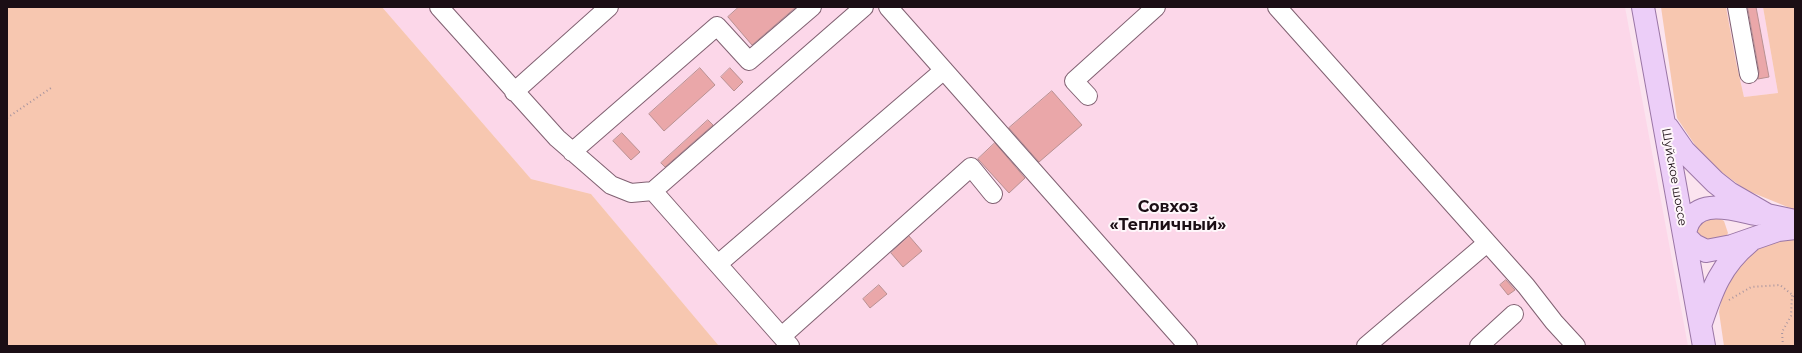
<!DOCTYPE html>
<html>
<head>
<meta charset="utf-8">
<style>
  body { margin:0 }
  #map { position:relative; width:1802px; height:353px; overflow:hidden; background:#fbe4ef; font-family:Montserrat,sans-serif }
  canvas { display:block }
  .frame { position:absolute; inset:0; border:8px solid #1b0e15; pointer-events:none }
</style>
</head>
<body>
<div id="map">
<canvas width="1802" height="353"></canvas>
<div class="frame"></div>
</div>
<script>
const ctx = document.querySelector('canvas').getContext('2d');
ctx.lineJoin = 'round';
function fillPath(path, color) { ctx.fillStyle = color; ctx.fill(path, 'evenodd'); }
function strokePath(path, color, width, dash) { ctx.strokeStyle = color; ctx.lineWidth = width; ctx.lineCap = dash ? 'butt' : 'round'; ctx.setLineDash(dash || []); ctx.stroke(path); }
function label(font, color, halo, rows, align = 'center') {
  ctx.font = font + ' Montserrat,sans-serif'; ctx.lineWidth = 4; ctx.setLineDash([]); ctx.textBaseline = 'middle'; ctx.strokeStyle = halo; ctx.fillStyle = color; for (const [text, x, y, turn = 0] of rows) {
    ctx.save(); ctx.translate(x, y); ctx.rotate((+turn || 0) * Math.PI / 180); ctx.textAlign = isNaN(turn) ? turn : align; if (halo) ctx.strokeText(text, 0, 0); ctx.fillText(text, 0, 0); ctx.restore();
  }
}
const built = new Path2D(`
  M382 7H1625L1688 346H719L591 194 531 179Z
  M1726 7H1763L1778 93 1744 97 1736 62Z`);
const green = new Path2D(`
  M7 7H382L531 179 591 194 719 346H7Z
  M1661 7H1726L1736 62 1744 97 1778 93 1763 7H1795V210L1746 190 1705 160 1677 118Z
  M1714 215 1724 221 1728 233 1722 243 1699 240 1696 228 1702 218Z
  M1795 236V346H1724L1719 312 1724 285 1745 252Z`);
const building = new Path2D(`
  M739 7H796L752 45 728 17Z
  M1748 7H1756L1769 77 1758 79 1759 72Z
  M700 68 715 85 664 131 649 114Z
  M730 68 743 82 734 91 721 77Z
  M1052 91 1082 125 1039 162 1009 128Z
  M708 120 713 125 665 167 661 163Z
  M622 133 640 152 631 160 613 141Z
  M995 143 1025 178 1009 193 978 159Z
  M909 236 922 251 903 267 891 253Z
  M1506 280 1515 290 1508 295 1500 285Z
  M879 285 887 294 870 308 863 299Z`);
const path = new Path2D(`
  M7 118 51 88
  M1729 300 1751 287 1780 285 1795 297
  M1783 346 1782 332 1791 316 1792 295`);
const minor = new Path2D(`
  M439 7 557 138 611 185 631 193 653 191 790 346
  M888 7 1188 346
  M1277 7 1526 286 1554 322 1576 346
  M1737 7 1749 74
  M514 92 609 7
  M1088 96 1074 81 1156 7
  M572 152 717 26 749 61 812 7
  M653 191 864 7
  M718 264 944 70
  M782 336 971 167 993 194
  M1366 346 1487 243
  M1479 346 1514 314`);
const major = new Path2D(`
  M1643 7 1704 346
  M1668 128 1684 151 1715 182 1729 193 1767 215 1795 221
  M1684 235 1694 245 1706 251 1732 246 1778 230 1795 228
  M1684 235C1686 230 1687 224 1690 220 1703 199 1736 210 1756 214
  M1701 323C1712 290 1721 265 1749 242`);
const streetNames = [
  ["Шуйское шоссе",1674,177,80]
];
const districtNames = [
  ["Совхоз",1168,207],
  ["«Тепличный»",1168,225]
];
fillPath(built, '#fcd7e9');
fillPath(green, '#f7c7b0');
fillPath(building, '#eaa7a9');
strokePath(building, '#b99192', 1);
strokePath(minor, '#816172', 20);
strokePath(major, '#9a76a6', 24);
strokePath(path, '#a9959f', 2, [1, 3]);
strokePath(minor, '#fff', 18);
strokePath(major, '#eccef8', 22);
label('12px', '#1b0e15', '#fef6fa', streetNames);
label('bold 16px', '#1b0e15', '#fef6fa', districtNames);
</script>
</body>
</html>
